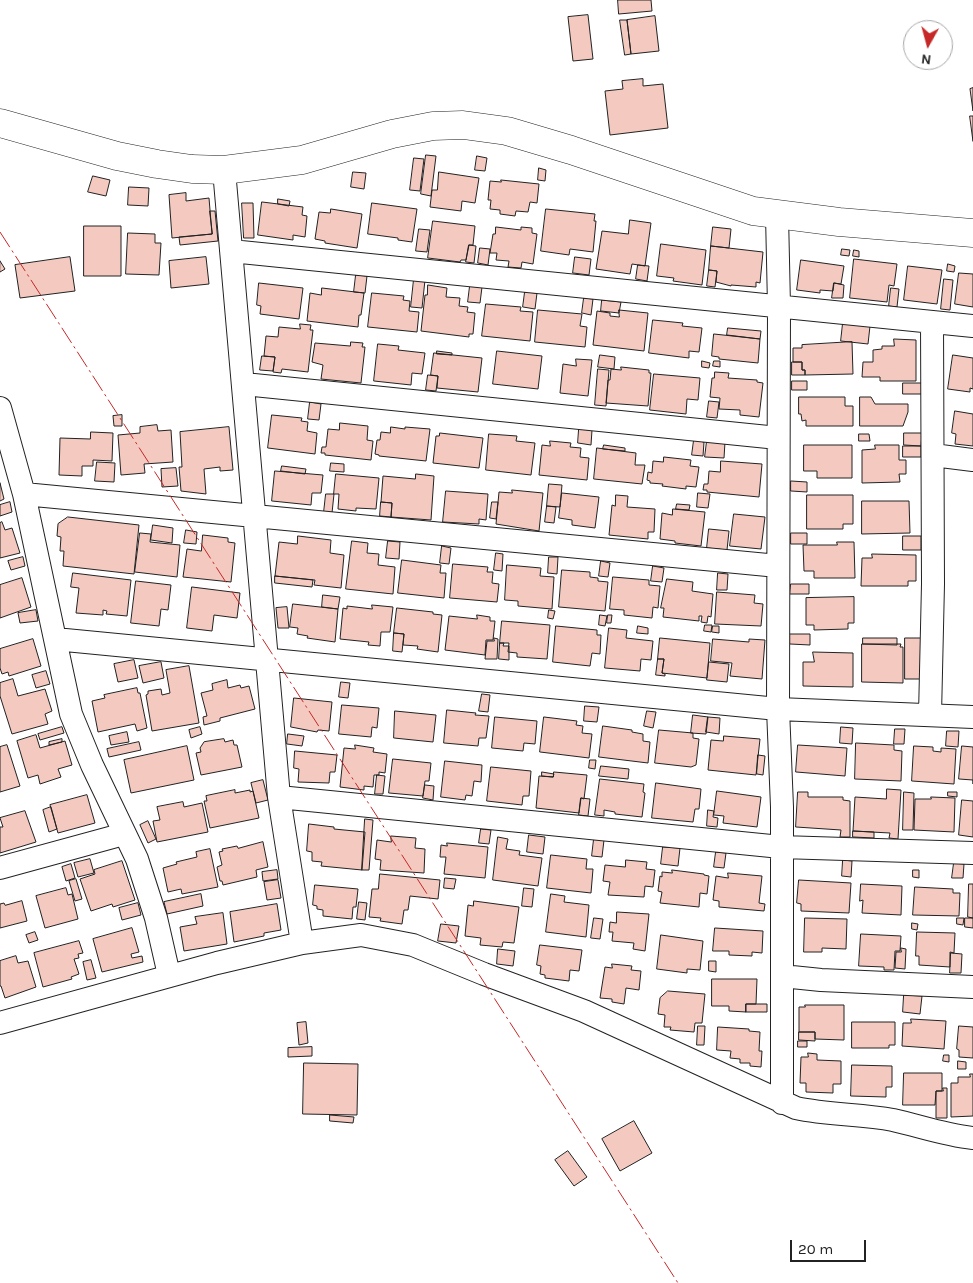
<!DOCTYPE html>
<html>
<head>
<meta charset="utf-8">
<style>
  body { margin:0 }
  #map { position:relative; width:973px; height:1283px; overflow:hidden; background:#fff; font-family:Karla,sans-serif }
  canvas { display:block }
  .north { position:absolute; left:903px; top:20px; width:50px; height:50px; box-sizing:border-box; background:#fff; border:1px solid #a7a7a7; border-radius:50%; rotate:187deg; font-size:14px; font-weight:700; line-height:20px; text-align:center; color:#222 }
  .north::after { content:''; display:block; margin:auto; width:18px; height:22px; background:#c62828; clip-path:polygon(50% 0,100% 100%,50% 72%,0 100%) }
  .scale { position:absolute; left:790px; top:1240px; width:76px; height:22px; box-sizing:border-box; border:2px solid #222; border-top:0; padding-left:6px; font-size:15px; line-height:18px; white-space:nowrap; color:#222; -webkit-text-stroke:4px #fff; paint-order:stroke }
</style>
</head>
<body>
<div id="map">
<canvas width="973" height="1283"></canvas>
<div class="north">N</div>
<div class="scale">20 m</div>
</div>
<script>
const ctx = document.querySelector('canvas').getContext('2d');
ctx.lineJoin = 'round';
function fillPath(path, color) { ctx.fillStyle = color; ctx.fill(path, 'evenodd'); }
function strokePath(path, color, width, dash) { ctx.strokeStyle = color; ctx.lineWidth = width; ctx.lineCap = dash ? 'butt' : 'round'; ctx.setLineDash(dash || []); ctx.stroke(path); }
const building = new Path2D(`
  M618 0H651L652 11 619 14Z
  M588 15 593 59 573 61 568 17Z
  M655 16 659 51 631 54 627 20Z
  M620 20H627L631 54 625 55Z
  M643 79V86L663 84 668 128 610 135 605 91 623 89 622 81Z
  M973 88V111L970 89Z
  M970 116H973V141Z
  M426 155 436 156 431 196 421 194Z
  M477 156 487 158 485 171 475 170Z
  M414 158 424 159 420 191 410 190Z
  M539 168 546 170 545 181 538 180Z
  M353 172 366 173 364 189 351 187Z
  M439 172 479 178 475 203 462 201 461 211 430 207 432 190H437Z
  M93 176 110 180 106 196 88 192Z
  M501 180 539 184 537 203 530 202 528 212 516 211 515 216 500 214V210L490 209 491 200H488L490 181 501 182Z
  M129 187 149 188 148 206 128 205Z
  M186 193V201L209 198 212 234 172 238 169 195Z
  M278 199 290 201 289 206 278 204Z
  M262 202 303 207 302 215 307 216 305 237 293 235V240L258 235Z
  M242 203H253L254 238H244Z
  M372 203 417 209 412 242 398 240V238L368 234Z
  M331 209 362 214 357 248 325 243V241L315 239 319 212 330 213Z
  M546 209 595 214 594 221H596L593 252 570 249 569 255 541 251Z
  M210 211H215L218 241 180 245 179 237 212 234Z
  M630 220 651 223 645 266 632 264 630 274 596 269 602 231 628 234Z
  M433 221 475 226 473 245H469L466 260H461L460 262 428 258Z
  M84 226H121V276H84Z
  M496 227 521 230V227L532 228V233L537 234 533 264 522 262 521 268 508 267 509 261 496 260 497 253H490L493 234H495Z
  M713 227 731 229 729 248 711 246Z
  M419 229 430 230 427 252 416 251Z
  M128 233 155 234V243H161L159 275 126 274Z
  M661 244 706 250 702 285 673 281 674 278 657 276Z
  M469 245 476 246 474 263 466 262Z
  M711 246 763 252 760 283 756 282V287L731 285V286L716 282 717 271 709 270Z
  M480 248 490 249 488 265 478 263Z
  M842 249 850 250 849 256 841 255Z
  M854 250 859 251V257L853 256Z
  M70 257 75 291 20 298 15 265Z
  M206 257 209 284 171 288 169 261Z
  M575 257 591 259 589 275 573 273Z
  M854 259 897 264 894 286 889 285 887 302 850 298Z
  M801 260 844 266 841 284 834 283 833 291 820 290V293L797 290Z
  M0 261 5 269 0 272Z
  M948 264 955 266 954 272 947 271Z
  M638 265 649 266 647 281 636 279Z
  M908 266 942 270 937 304 904 300Z
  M709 270 717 271 715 287 707 286Z
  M959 273 973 274V307L955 304Z
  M356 275 367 276 365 293 354 292Z
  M414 279 425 280 422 308 411 307Z
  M944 279 953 280 950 310 941 309Z
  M259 283 303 288 299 319 260 314 261 306 257 305Z
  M834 283 844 285 843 298H832Z
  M428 285 447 288 446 297 460 298 459 306 468 307 467 312 475 313 473 334H469V337L421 331 425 295H427Z
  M470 286 482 287 480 303 468 302Z
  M322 288 364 293 361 315H359L358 327 307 321 310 293 321 295Z
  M891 288 899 289 897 307 889 306Z
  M525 292 537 293 535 309 523 307Z
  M372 293 404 296 403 300 410 301 409 311 419 312 417 332 368 327Z
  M584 298 593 299 591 315 582 313Z
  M602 300 621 302 619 313 601 311Z
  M486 304 521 307 520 311 533 312 530 341 482 336Z
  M538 310 582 314 580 326 587 327 585 347 535 342Z
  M619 310 648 313 644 351 593 345 597 311 610 313V316L619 317Z
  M653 320 683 323 682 326 702 328 699 352 689 351V358L649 353Z
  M843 323 870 326 868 344 841 341Z
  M300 324 311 325 310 330H313L308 372 282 369 281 373 273 372 275 357 264 356 266 336 278 337 279 327 300 329Z
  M728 328 761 331 760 339 727 335Z
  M714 334 760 339 758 363 719 359V357L712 356Z
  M894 339 916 340V381H880V377H862L863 362H873V350L882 349V346H894Z
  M351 342 363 343 362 347H365L361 383 321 379 323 365 312 362 315 343 350 346Z
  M852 342 853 374 805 375V370H802V362H793V348H802V345Z
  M378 344 399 346 398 350 425 353 422 374 412 373 411 385 374 381Z
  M437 351 452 353V355L437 354Z
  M497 351 542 356 538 389 493 384Z
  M434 353 482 358 478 392 437 388 438 376 431 375Z
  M600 355 615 357 614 369 598 367Z
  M953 355 973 358V389L970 388V392L948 389Z
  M262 356 275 357 273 371 260 370Z
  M576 359 592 360 588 396 560 393 563 364 576 366Z
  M702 361 710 363 709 368 702 367Z
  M714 361H720V367L713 366Z
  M792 362H802V370H805V375H792Z
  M621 367 649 370V373H651L648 406 606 403 608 380H610L611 369 621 370Z
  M598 369 609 370 606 406 595 405Z
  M715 372 729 373 728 378 757 380V382L763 383 759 417 740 415V410L719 409 720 398 710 397 712 378H714Z
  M654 374 700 378 698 400 687 399 686 414 650 410Z
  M428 375 438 376 436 391 426 390Z
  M792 381H807V390H792Z
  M903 383H922V394H903Z
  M799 397H845V406H853V426H806V420L802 421 801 414H799Z
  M860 397H871L875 404H908V412L903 426H860Z
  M709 401 719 402 717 418 707 417Z
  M310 402 321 404 319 420 308 419Z
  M955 411 973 414V446L955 444 956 434 952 433Z
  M122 415V426H114L113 416Z
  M272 415 302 418 301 421 308 422 307 431 317 433 315 454 268 448Z
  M340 423 368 426 367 440 373 441 371 460 325 455V453H321L322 447H326L328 429 339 430Z
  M157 425 158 431 171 430 173 462 144 464 145 473 121 475 118 435 140 433V427Z
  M229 427 233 470 220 471V467L204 469 206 494 181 491 179 467H182L180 432Z
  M391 427 405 429V427L430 429 426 461 379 456V455L375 454 377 440H380L381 432 390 433Z
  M579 429 592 430 591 445 578 443Z
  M91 432 113 433 112 461 93 460V466H82V476L59 475 60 438 90 439Z
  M440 433 483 438 479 468 433 463 436 436H439Z
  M904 433H922L921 446 904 445Z
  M489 434 517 436 516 441 535 443 531 475 486 470Z
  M859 434H869L870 441H859Z
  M694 440 704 442 703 456 692 455Z
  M550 441 571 443 570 447 581 448 580 457 589 458 587 480 539 475 542 445 550 446Z
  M707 441 725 442 724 458 705 457Z
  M604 445 625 448V451L603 449Z
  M804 445H852V478H817V471H804Z
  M875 445H899V460H906V474H899L900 482 862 483V450L875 449Z
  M903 446H921V457H903Z
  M597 448 636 453 635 465H645L642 484 594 479Z
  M664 457 691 460 690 466 699 467 696 487 686 486V489L662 486 663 484 650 483V481L647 480 648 472 652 473 653 461 663 462Z
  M721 461 762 464 759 497 707 492V490H703L704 484H708L709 471 720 472Z
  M97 462 115 463 114 482 95 481Z
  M331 463 344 464V472L330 471Z
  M282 466 306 469 305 474 281 471Z
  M176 468 178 486 162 487 161 469Z
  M275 471 323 475 321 493H312L311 505 272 501Z
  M336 474 379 478 376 509 356 508V511L338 509 339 494H334Z
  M416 474 434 476 431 520 391 517 392 503 381 502 383 476 415 479Z
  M791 481 807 482V492L791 491Z
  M0 483 4 499 0 501Z
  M549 484 562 485 560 507 547 506Z
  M512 490 543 493 539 531 496 524 499 492 512 493Z
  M446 491 488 494 486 520 479 519V524L443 522Z
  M562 493 599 497 595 528 572 525V520L559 518Z
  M698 493 710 494 708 508 697 507Z
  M326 494H334L332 513 324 512Z
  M616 495 628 496 627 507 655 509 654 532H648V539L609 535 612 505 615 506Z
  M807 495H853V524H843V529H807Z
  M862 501H909L910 533 862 534Z
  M10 502 12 512 0 516V505Z
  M381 502 392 503 391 517 380 516Z
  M492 502H498L496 519 490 518Z
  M677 504 690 505 689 510 676 509Z
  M547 506 556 507 554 523 545 522Z
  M673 509 705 512 701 546 675 543V541L660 539 662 513 672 515Z
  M734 514 765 517 761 549 730 546Z
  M68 517 139 525 134 574 63 566 64 551H60L61 537 57 536 58 524Z
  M2 522 5 530 12 528 20 553 0 558V523Z
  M153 525 173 528 172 543 151 540Z
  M709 529 729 531 727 550 707 548Z
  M186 530 197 532 196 544 184 543Z
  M140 533 151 534 150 542 180 545 177 577 135 572Z
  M791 533H807V544H791Z
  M203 535 228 538V542L235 543 231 582 183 577 187 549 201 551Z
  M298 536 331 540 330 553 344 555 341 588 314 585 315 580 275 576 279 542 297 544Z
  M903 536H921V550H903Z
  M352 541 368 543 367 553 379 554 378 565 395 567 393 594 346 589Z
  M388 541 400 542 399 559 386 558Z
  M837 542H854L855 578H814V571H804L803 545H837Z
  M442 546 451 548 449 564 440 563Z
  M496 553 503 554 502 571 494 570Z
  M872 554 916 555V581H908V586H861L862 558H872Z
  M23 557 25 566 11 570 8 561Z
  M549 557H558L557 574 548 573Z
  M402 560 441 565 440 573H446L444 598 398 593Z
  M601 561 610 563 608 577 599 576Z
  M453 564 488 567 487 572H493L492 583 499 584 497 602 450 598Z
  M507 565 541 568 540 576 554 577 552 609 518 606V601L505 600Z
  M653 566 664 568 662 582 651 581Z
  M562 570 590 572V577L598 578V581L608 582 605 611 559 607Z
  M73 573 131 580 127 616 106 614 107 611 103 610V615L76 613 79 588 71 587Z
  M718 573 728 574 727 590H717Z
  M275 576 313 580 312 587 275 583Z
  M613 577 649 580V585L660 586 658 608 653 607 652 618 624 615V610L610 609Z
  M22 578 31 607 0 618V585Z
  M667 579 693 582 692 591 713 594 711 617 708 616 707 623 701 622 702 616H699V621L663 617 664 608H661Z
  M136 581 171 585 168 610 161 609 159 626 131 623Z
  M791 584H809V594H790Z
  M192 587 240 593 237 618 214 615 212 631 187 628Z
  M717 592 755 595 754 603 763 604 761 626 715 624Z
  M323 595 340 597 338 609 322 607Z
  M854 597V623H848V629L814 630V625H806V598Z
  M293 604 338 609 335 642 307 638 308 636 297 634 298 628 290 627Z
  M372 605 393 607 390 632H381L380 646 368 645 369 642 340 639 343 608 347 609V606L372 609Z
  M287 607 289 628H278L276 608Z
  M397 608 433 612V614L442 615 438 652 417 649 418 646 403 645 404 634 394 633Z
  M36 610 38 621 20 623 18 613Z
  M549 610 555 611 553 619 548 618Z
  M477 615 490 617V621H495L493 640H486L485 655 445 650 449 616 477 619Z
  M600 615 607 616 605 626 599 625Z
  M608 615H612L611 623H607Z
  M502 621 550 625 547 659 517 657V653L508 652 509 643H500Z
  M705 625H712L711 632 704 631Z
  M556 626 597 630V635H601L600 654 592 653 590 666 553 662Z
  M638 626 648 628V634L637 633Z
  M713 626H719V633L712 632Z
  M609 628 627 630 626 638 653 641 651 660 641 659 640 671 605 668Z
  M394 633 404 634 402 652 393 651Z
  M790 634H810V645L790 644Z
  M494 638 498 639 497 659H485L487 641H494Z
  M660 638 710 643 707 678 662 673 664 659H658Z
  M863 638H897V645L863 644Z
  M905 638H921V679H905Z
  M33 639 41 666 9 676 8 672 2 674 0 668V649Z
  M713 639 749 642V639L765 640 762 679 730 676 732 663 711 661Z
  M500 643H504L503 646H509V660L499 659Z
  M862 644H901L900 647H903V683L862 682Z
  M813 652 853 653V687L803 686V662H814Z
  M658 659H664L662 673 665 674V676L656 675Z
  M134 660 138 678 118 682 114 664Z
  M161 662 164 678 143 683 139 666Z
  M709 662 729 664 727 682 707 680Z
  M189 666 199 723 152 731 146 695 148 694V691L161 689 162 695 170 693 166 670Z
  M46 671 50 684 36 688 32 675Z
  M13 679 18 696 45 689 52 711 45 714 48 724 12 734 0 696V683Z
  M227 680 228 688 240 685 241 688 249 686 255 709 220 718V721L204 725 203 717 207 716 201 693 213 690 212 684Z
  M341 682 350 683 348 698 339 697Z
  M137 688 138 693H140L147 728 137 731 135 724 98 732 92 701 105 698 104 695Z
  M482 694 490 695 488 712 479 711Z
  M294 698 332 702 329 731 318 730 317 732 291 727Z
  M342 705 379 708 377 728 372 727 371 737 339 734Z
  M585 706 599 707 597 722 584 721Z
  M447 710 476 713 475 715 489 716 486 738H479L478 746 444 743Z
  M395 711 436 715 433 742 394 738Z
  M647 711 656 712 653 728 644 726Z
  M693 715 708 717 706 734 691 733Z
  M495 717 537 721 535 744 524 743 523 751 492 748Z
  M544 717 577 721 576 725 583 726 582 733 592 734 589 758 540 752Z
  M708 717 720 718 719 734 706 732Z
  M603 726 632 730V732L643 734V741L650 742 648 763 599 757Z
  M62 727 64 733 40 740 38 734Z
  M200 727 202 734 191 738 189 730Z
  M841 727 853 728 852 744 840 743Z
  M895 729H905L904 744H894Z
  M659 730 693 733V738L699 739 696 765 691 767 655 763Z
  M947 731H959L958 747 946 746Z
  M127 732 129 742 111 745 109 736Z
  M288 734 304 736 302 746 287 744Z
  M36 735 40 748 65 741 72 765 58 769 61 777 40 784 38 775 28 778 17 741Z
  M724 736 760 739 756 775 708 770 711 740 723 741Z
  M62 739V742L49 745V742Z
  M224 739 225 742 233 740 234 745H237L242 767 201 775 196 753 201 752 200 748 204 742Z
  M139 742 141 750 109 757 107 749Z
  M856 743 894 745V750L902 751 901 781 855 779Z
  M7 745 20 786 0 792V747Z
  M355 745 374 748 373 752 387 754 385 773 379 772V775H374L373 787 364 786V790L340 787 344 748 355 749Z
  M798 745 847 748 845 776 796 772Z
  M187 746 194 780 131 793 124 760Z
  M914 746 933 747V751L941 752V748L956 749 954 784 912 781Z
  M962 746 973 747V784V780L959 779Z
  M295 751 337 755 335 772H330L329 783 298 782 299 769 294 768Z
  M758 755 765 756 763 775 757 774Z
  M393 759 431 763 429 781H425L423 796 389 793Z
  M590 760H596L595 769 589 768Z
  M445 761 482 765 481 782 474 781 472 796 466 795 465 800 441 797Z
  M601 766 629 769 628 779 599 776Z
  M491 767 531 771 529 796H523L522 805 487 801Z
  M542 772 554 774 553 777 542 776Z
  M554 772 587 775 584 799 581 798 579 813 536 808 539 776 553 777Z
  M377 775 385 776 383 794H375Z
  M600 779 644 784 643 792 645 793 642 817 615 814V812L604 810V816L595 815Z
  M263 780 268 800 256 803 251 783Z
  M656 783 701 789 699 809H695L693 822 652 818Z
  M425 785 434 786 433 800 423 798Z
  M887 789 901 790 898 839 889 838 890 833 853 831 855 797 886 799Z
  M235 790V793L250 790V792L253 791 259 818 210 828 204 801H207L206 796Z
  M717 791 761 797 757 827 723 823 724 816 714 815Z
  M798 792H808V797H843V800L850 801V837H840L841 830 796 827Z
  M904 792 914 793 913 830H903Z
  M948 792H957V797L948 796Z
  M87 795 95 823 58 833 50 805Z
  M931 797 955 798 954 832 914 830 915 799H931Z
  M581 798 590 799 588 816 579 815Z
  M962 800 973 801V837L959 835Z
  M183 802 184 807 202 803 208 832 157 842 153 821 160 820 157 807Z
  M51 807 57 829 49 832 43 810Z
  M708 810 714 811 713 817 718 818 717 827 707 826Z
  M25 811 36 842 0 853V827H3L0 818Z
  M365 819 373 820 369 870H362Z
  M148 821 156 839 148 843 140 825Z
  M309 824 334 827V829L365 832 362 870 321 866 322 862 312 861V852L307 851Z
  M481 829 491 830 489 844 479 843Z
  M853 831 874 832V838L853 837Z
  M529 835 545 837 543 854 527 852Z
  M391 836 416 838 415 848 425 849 424 873 380 870 381 860 375 859 377 840 391 842Z
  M498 837 508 839 506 849 520 851 519 855 542 858 538 886 493 880Z
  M594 839 604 840 602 857 592 856Z
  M263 842 268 867 256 870 257 877 223 885 222 881H220L217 867 222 865 219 852 223 851 222 849 237 846 238 848Z
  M447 843 488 847 485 878 444 874 446 857H440L441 845 447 846Z
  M663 847 680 848 678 866 661 864Z
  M210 849 218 887 182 894 181 889 168 892 163 868 177 864 176 862 197 857 196 852Z
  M716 852 726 853 724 868 714 867Z
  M551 855 587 859 586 869H593L591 893 547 888Z
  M90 859 94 873 78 877 74 863Z
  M626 860 647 862 646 869 655 870 653 887 645 886 644 897 608 895 610 882 603 881 605 865 625 867Z
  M843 860 852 861 851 877 842 876Z
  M122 861 135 900 113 907 112 904 91 911 80 879 95 874 94 870Z
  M954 863 964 864 963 878H952Z
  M71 864 75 878 66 881 62 867Z
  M277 870 278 879 263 881 262 872Z
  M672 870 704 874V875L709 876 707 894 700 893 699 907 660 903 662 892 658 891 660 876 662 877V872L672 873Z
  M913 870H919V878L913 877Z
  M728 873 762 876 759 903 765 904 764 911 719 907V901L713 900 716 876 728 878Z
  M380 874 440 880 438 899 410 896 408 910H404L402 924 380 921 381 918 369 917 372 889H378Z
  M445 878 456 879 454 889 444 888Z
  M76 879 82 899 75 901 69 881Z
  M278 880 281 898 267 900 264 882Z
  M799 880 851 883 849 913 801 911V904L797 903Z
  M861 884 902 886 901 915 862 913 863 900 860 901Z
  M969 884H973V918L968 917Z
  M315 885 358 889 356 907H353L352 919 323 916V910L317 909V906L313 905Z
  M915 887 953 889V893H960L959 916 913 915Z
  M66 888 68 895 72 894 78 919 45 928 36 896Z
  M524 888 534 889 532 907 522 906Z
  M201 894 203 906 167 914 164 902Z
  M551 894 565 896 564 902 589 905 586 937 546 932Z
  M22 901 27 921 0 928V904L4 903 5 905Z
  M474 901 519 907 514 943 503 942 502 947 480 945 481 938 465 936 468 905 473 906Z
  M359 902 367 903 365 920 357 919Z
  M138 903 141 915 122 920 119 908Z
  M277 904 281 930 264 933V936L234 942 230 912Z
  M617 912 649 914 645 951 633 949 634 943 612 941 613 932H609L610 922 616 923Z
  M223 913 227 944 184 951 180 927 197 924 195 917Z
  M594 918 603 919 600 939 591 938Z
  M805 918 847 919 846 949 822 948V952H804Z
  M957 918H964L963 925 957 924Z
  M965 918H973V928L965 927Z
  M912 923 918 924 917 930 912 929Z
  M441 924 459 926 456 943 438 941Z
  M132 928 139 952 131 954 132 958 142 956 143 962 102 972 93 939Z
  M715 928 763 931 762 953 752 952V956L729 955V951H713Z
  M35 932 38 940 29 943 26 935Z
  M917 932 955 933 954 953 950 952V967L919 965V956H916Z
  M861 934 901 936 900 951H895L894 970H884V967L859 966Z
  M661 935 703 941 700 970 687 969V973L657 969Z
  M79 941 83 953 78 954 79 958 74 959 79 974 71 977 72 979 43 987 34 953Z
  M540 945 582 950 579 971 570 970 569 981 545 978V975L540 974 541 966 537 965Z
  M901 948 906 949 905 969 895 968 896 952H901Z
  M498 949 515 951 513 966 497 964Z
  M951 953 962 954 961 973H950Z
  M16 956 18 963 28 961 36 987 5 998 1 986H0V961Z
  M91 960 96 978 87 980 83 962Z
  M709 961H716V972L709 971Z
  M612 964 632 966 631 970 641 971 639 990 626 988 624 1004 612 1002V999L600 998 605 967 612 968Z
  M712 979H757L756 1004H746V1012L729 1011V1006H712Z
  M668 991 705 994 702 1023H695L694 1032 670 1030 671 1027H664L665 1015 658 1014 660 998Z
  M904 995 922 996 920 1014 903 1012Z
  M746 1004H767V1012H746Z
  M805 1005H844V1040L815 1039V1032H799V1007H805Z
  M911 1019 946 1021 944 1049 902 1046 903 1023H911Z
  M306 1022 308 1043 299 1045 297 1023Z
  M852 1022H895V1045H889V1048H852Z
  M698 1026H705L704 1045H697Z
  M959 1026 973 1027V1058L959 1057V1050L957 1049Z
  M718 1027 749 1029V1031L760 1032 759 1051H762L761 1067 750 1066V1063H740V1059L730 1058 731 1051 717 1050Z
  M799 1032H815V1041L799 1040Z
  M798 1041H807V1047H798Z
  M312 1047V1056L288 1057V1048Z
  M808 1053 817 1054V1060L841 1061V1084H833V1093L806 1092V1083H800L801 1057H808Z
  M944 1055H949V1062L943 1061Z
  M958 1061 966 1062V1069H958Z
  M304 1063 358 1064 357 1115 303 1114Z
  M852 1065 892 1066V1087H886V1097L851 1096Z
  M904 1073H942V1091H936L935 1105H903Z
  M970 1074H973V1116L951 1117V1083H958V1077H970Z
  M943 1088H947V1118H936V1091H943Z
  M330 1115 354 1117 353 1123 330 1121Z
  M634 1121 652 1153 620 1171 602 1139Z
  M568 1151 587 1177 574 1186 555 1160Z`);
const street = new Path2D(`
  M224 170 279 797 781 847 973 853
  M777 215 779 306 778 709 782 807V1103
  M231 251 973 326
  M244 384 778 438
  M0 408 24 494 71 714 92 765 137 859 156 918 169 975
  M933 455 973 460
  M24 494 778 566
  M55 639 778 709 973 717
  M930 715 933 584 932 322
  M279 797 302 943
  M0 868 124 834
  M782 976 821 980 973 987
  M0 1023 217 963 302 943 361 935 413 945 484 974 584 1011 796 1108C828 1115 861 1114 893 1120 920 1126 945 1135 973 1138`);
const secondary = new Path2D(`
  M0 123 117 156 157 164 192 169 224 170 302 160 392 134 433 126 463 125 507 131 571 150 753 211 839 222 973 233`);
const power = new Path2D(`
  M0 232 678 1283`);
fillPath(building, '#f3c9c0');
strokePath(building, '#222', 1);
strokePath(street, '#222', 24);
strokePath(secondary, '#222', 29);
strokePath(street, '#fff', 22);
strokePath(secondary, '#fff', 28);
strokePath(power, '#c62828', 1, [18, 4, 2.5, 4]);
</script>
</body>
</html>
